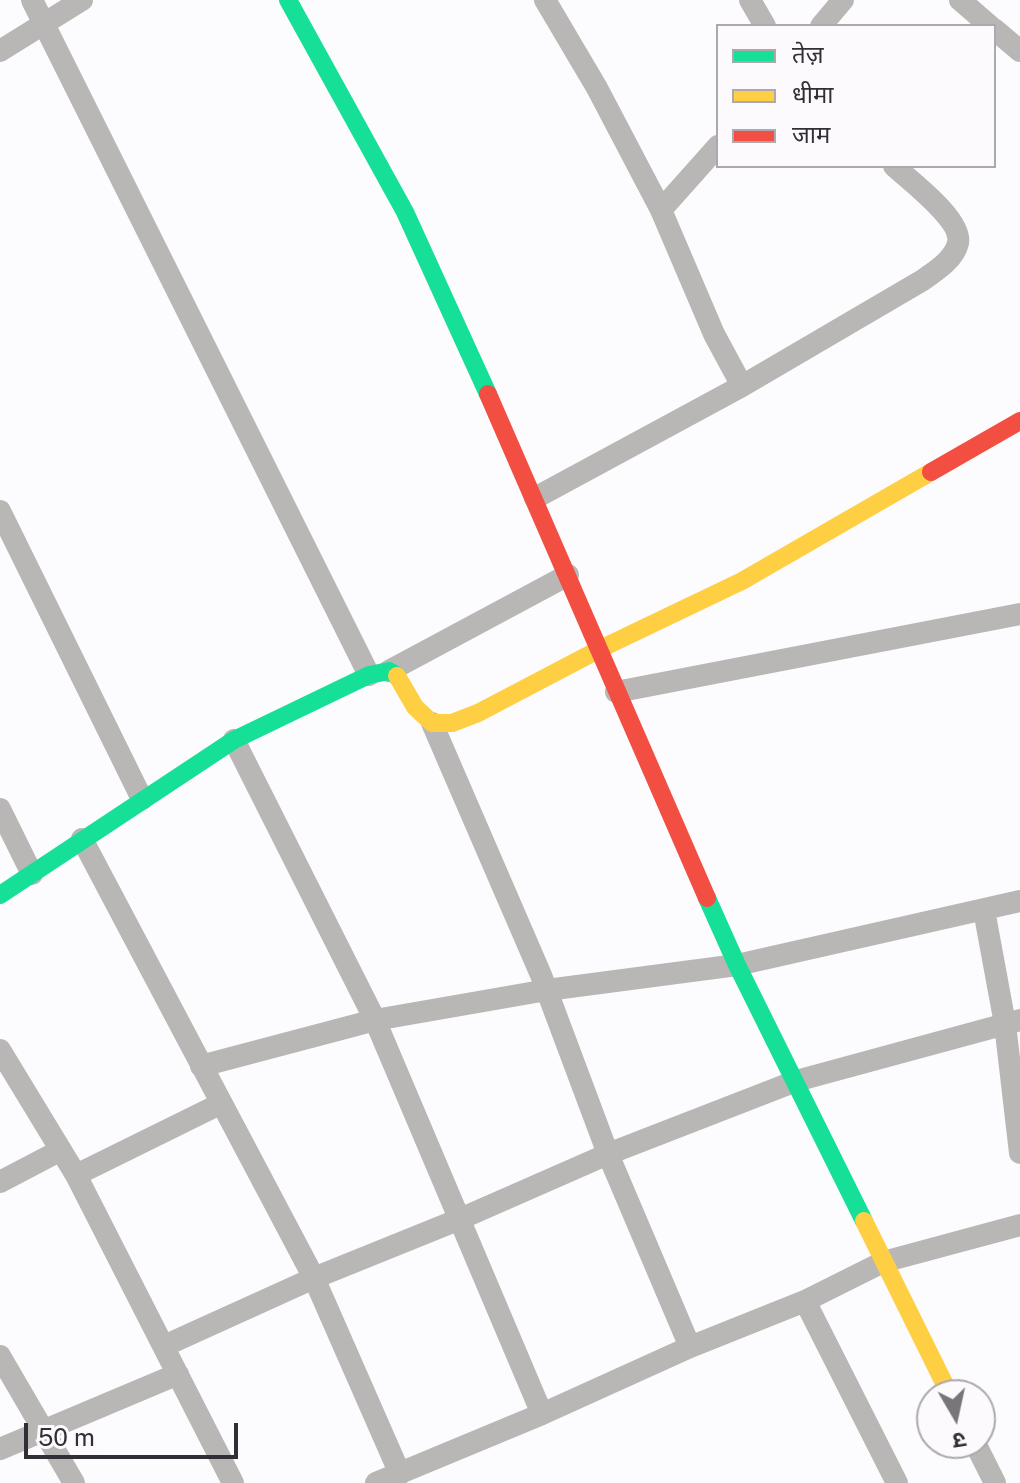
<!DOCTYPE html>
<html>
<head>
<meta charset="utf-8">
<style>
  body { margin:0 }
  #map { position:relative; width:1020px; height:1483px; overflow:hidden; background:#fcfbfd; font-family:"Public Sans","Noto Sans Devanagari",sans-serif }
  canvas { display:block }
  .legend { position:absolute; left:716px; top:24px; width:280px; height:144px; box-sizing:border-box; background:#fdfafe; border:2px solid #aca8ae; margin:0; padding:10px 14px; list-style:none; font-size:24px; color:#322e35 }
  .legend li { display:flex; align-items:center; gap:16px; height:40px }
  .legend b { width:40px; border:2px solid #aca8ae }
  .north { position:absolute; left:916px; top:1379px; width:80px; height:80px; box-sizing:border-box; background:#fdfafe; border:2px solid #aca8ae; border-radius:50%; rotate:171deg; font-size:22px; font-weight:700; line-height:32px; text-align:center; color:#322e35 }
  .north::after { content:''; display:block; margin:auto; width:28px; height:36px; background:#79767b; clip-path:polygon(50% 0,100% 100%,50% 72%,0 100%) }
  .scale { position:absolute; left:24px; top:1423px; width:214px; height:36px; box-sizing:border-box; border:4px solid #322e35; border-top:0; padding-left:10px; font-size:24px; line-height:28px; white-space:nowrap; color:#322e35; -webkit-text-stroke:6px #fdfafe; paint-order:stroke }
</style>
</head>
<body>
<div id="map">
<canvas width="1020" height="1483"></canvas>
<ul class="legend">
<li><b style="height:10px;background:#16e098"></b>तेज़</li>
<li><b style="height:10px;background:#ffcf43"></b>धीमा</li>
<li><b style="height:10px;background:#f24e42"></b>जाम</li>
</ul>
<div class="north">उ</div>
<div class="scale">50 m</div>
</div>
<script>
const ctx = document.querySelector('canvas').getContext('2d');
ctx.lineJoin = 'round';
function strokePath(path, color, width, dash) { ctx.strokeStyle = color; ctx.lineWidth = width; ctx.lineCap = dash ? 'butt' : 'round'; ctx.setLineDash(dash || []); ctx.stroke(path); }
const street = new Path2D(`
  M32 0 369 675
  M545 0 597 88 661 210 714 334 742 386
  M750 0 765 26
  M960 0 990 26
  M821 26 843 0
  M994 29 1020 51
  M0 51 82 0
  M661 210 718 146
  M535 498 742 386 923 280C935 271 954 260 958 243 963 220 910 181 894 166
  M0 511 142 799
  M389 671 568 575
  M616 692 1020 614
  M432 723 541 975 608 1154 690 1347
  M234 740 375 1020 542 1414
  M0 809 32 874
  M82 839 314 1278 400 1474
  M984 910 1005 1024 1020 1153
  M0 1050 76 1175 233 1483
  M201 1066 375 1020 547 990 737 965 1020 901
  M76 1175 220 1104
  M0 1182 61 1150
  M805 1301 897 1483
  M164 1346 314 1278 460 1219 608 1154 796 1081 1020 1020
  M0 1356 74 1483
  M975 1443 995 1483
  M0 1449 178 1374
  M376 1483 542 1414 690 1347 805 1301 883 1262 1020 1225`);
const fast = new Path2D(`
  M288 0 405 212 488 394
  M0 895 234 740 369 675 389 671 397 676
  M707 898 737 965 864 1221`);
const slow = new Path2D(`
  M397 676 415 707 432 723H452L478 713 600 649 742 581 931 472
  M864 1221 950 1395`);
const jam = new Path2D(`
  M488 394 707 898
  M931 472 1020 421`);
strokePath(street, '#b9b7b5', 22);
strokePath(fast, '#16e098', 18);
strokePath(slow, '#ffcf43', 18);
strokePath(jam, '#f24e42', 18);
</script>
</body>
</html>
